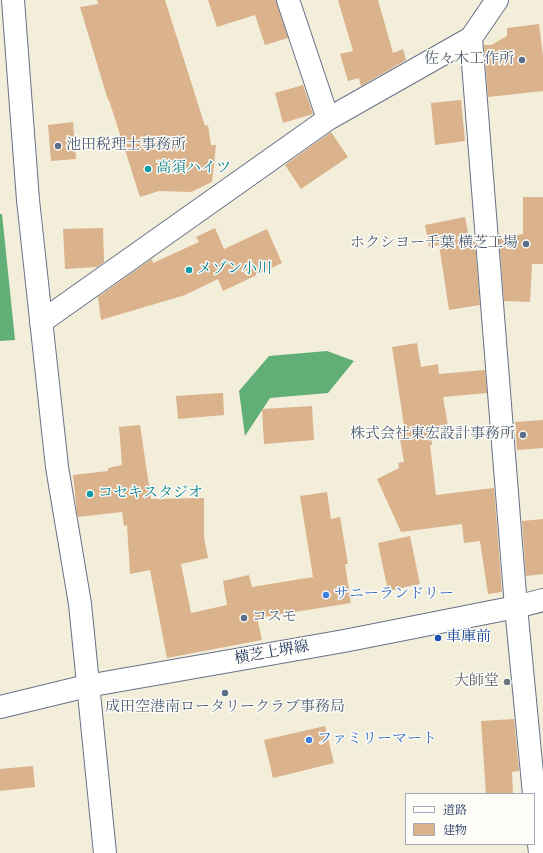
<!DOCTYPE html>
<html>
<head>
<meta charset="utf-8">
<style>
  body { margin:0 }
  #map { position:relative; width:543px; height:853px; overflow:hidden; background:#f3eeda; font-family:Vollkorn,"Noto Serif JP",serif }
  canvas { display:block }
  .legend { position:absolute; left:405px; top:793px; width:130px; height:52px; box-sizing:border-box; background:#fdfcf7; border:1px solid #a3aaba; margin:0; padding:5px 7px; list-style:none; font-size:12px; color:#1b2f5e }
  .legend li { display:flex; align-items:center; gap:8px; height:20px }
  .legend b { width:20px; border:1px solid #a3aaba }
</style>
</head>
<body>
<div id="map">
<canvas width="543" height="853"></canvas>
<ul class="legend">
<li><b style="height:5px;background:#fff"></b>道路</li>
<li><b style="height:11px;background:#dab28c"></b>建物</li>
</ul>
</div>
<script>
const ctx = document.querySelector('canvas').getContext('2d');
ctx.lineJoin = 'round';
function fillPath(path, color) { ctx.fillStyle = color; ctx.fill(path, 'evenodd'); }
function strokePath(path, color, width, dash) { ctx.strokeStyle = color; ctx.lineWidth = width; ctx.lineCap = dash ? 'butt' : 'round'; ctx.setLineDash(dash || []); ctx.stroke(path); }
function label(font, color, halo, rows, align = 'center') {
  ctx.font = font + ' Vollkorn,"Noto Serif JP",serif'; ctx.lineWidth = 3; ctx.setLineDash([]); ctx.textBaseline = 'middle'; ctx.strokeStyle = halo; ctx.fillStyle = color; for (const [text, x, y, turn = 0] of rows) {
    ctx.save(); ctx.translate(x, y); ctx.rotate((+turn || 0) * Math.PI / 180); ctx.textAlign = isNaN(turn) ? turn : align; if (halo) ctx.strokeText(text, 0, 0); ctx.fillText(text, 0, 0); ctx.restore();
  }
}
const forest = new Path2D(`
  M0 214H2L15 340 0 341Z
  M327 351 354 361 328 393 270 398 245 436 239 391 269 356Z`);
const building = new Path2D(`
  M97 0H165L205 126 208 125 211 145H216L212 182 191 192 159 191 140 197 109 100H108L80 7 98 4Z
  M208 0H276L288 38 265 45 255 15 217 27Z
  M338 0H378L393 53 403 49 406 60 361 86 359 78 348 81 340 54 353 51Z
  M539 24 543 56V91L488 97 484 45H491L507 36V28Z
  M303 85 313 114 283 123 275 93Z
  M461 100 465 141 435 145 431 103Z
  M73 122 76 159 51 161 48 125Z
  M331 132 348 157 301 189 285 165Z
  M523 197H543V264H532L530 302 504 301 499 238 523 234Z
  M465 217 470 242 475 241 480 305 449 310 439 245 429 247 425 225Z
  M103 228 104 262 97 267 65 269 63 229Z
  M215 228 224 249 267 229 282 263 223 291 218 279 185 295 101 320 98 297 150 260 152 259 153 263 199 242 196 237Z
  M417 343 421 367 438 364 439 374 485 370 487 393 443 397 448 426 430 428 432 445H430L436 495 494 488 502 592 488 594 480 541 464 543 462 524 401 532 377 479 399 468 398 463 404 462 399 433 405 432 392 347Z
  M223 393 224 415 178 419 176 396Z
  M312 406 314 440 264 444 262 409Z
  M543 420V448L517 450 515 422Z
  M140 425 151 499 204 498V537L208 558 181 564 191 613 227 605 223 581 249 575 252 587 313 577 300 496 327 492 331 519 340 517 348 564H345L351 603 257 618 262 640 167 658 150 570 130 574 127 525 124 526 122 512 78 517 77 513 73 475 108 471V468L122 465 119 427Z
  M543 519V574L526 576 522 521Z
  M410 536 420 584 388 591 378 543Z
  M514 719 519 771 512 772 513 794H486L481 721Z
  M325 726 334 763 273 778 264 740Z
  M33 766 35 787 0 791V769Z`);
const street = new Path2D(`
  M288 0 328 119
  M471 38 516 607 534 794
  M41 322 328 119 471 38 497 0
  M534 798 540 853`);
const secondary = new Path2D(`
  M13 0 28 200 57 467 80 604 105 853`);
const primary = new Path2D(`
  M0 707 87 686 344 641 516 607 543 600`);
const markers = [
  [522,60,4,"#5c6f8a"],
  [58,146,4,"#5c6f8a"],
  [148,169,4,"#0f9aa8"],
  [526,244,4,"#5c6f8a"],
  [189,270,4,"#0f9aa8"],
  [523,435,4,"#5c6f8a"],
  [90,494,4,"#0f9aa8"],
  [326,595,4,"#3f7fe0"],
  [244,618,4,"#5c6f8a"],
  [438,638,4,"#1a4fb4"],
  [507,682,4,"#6b7280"],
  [225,693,4,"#5c6f8a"],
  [309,740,4,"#3f7fe0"]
];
const serviceNames = [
  ["佐々木工作所",514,60],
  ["池田税理士事務所",66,146,"left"],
  ["ホクシヨー千葉 横芝工場",518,244],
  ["株式会社東宏設計事務所",515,435],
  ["コスモ",252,618,"left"],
  ["成田空港南ロータリークラブ事務局",225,708,"center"]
];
const cultureNames = [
  ["高須ハイツ",156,169],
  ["メゾン小川",197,270],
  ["コセキスタジオ",98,494]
];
const shopNames = [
  ["サニーランドリー",334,595],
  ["ファミリーマート",317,740]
];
const transitNames = [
  ["車庫前",446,638]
];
const streetNames = [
  ["横芝上堺線",272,654,-10]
];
const worshipNames = [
  ["大師堂",499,682]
];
fillPath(forest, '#62ae77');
fillPath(building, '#dab28c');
strokePath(street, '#677289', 24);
strokePath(secondary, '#677289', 24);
strokePath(primary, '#677289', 24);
strokePath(street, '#fff', 22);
strokePath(secondary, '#fff', 22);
strokePath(primary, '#fff', 22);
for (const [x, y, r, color] of markers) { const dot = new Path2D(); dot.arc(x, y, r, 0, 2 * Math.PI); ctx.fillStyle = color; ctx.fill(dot); strokePath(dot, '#fdfcf7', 1.5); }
label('15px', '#4e5e75', '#fdfcf7', serviceNames, 'right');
label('15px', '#0d838f', '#fdfcf7', cultureNames, 'left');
label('15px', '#366cbe', '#fdfcf7', shopNames, 'left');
label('15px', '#164399', '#fdfcf7', transitNames, 'left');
label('15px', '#1b2f5e', '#fdfcf7', streetNames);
label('15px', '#5b616d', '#fdfcf7', worshipNames, 'right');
</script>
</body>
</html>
